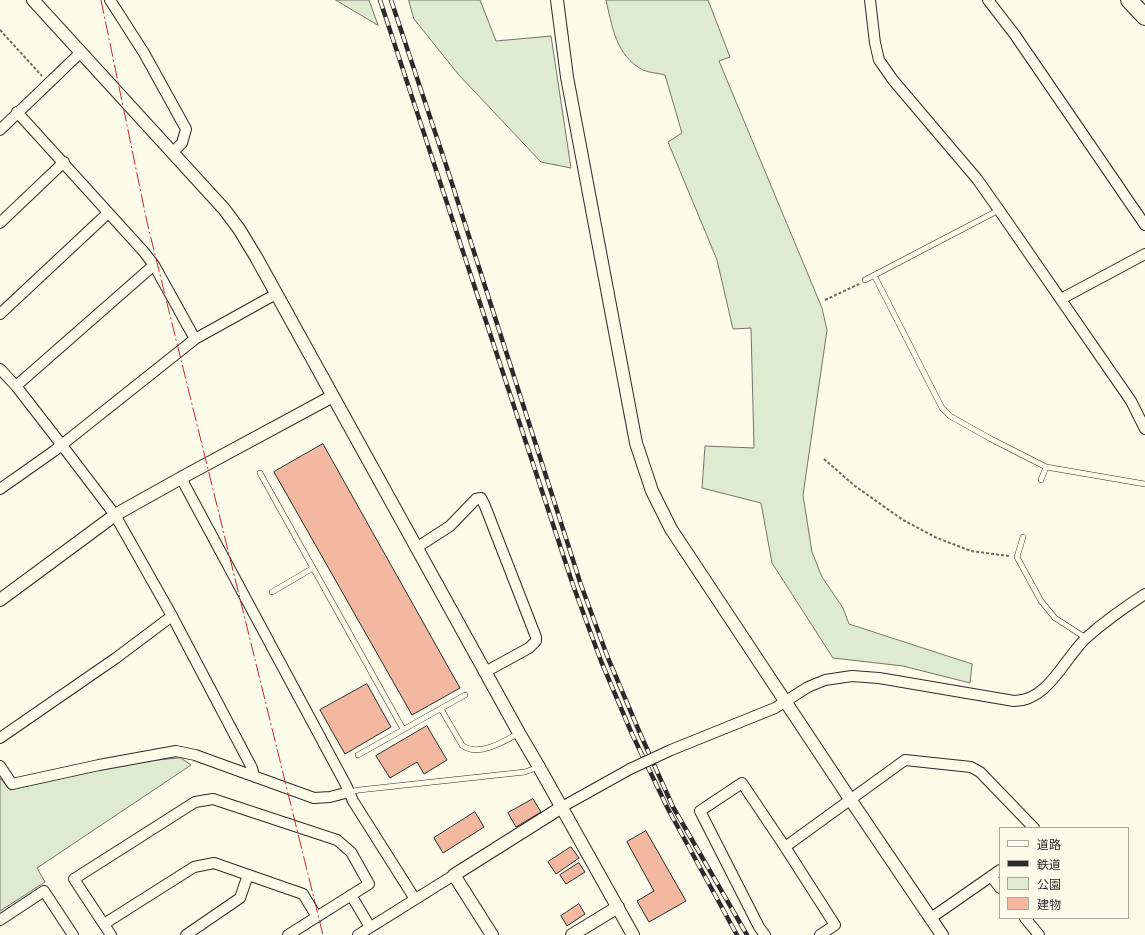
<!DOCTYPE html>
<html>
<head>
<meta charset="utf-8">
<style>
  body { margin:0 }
  #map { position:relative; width:1145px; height:935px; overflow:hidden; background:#fdfbea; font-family:Arial,"Noto Sans JP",sans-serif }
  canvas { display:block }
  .legend { position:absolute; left:999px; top:827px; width:130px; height:92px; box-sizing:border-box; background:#fdfbea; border:1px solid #a9a89e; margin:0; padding:5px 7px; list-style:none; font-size:12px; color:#2b2b2b }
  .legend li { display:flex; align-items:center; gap:8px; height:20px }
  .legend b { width:20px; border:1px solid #a9a89e }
</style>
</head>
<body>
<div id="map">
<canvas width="1145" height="935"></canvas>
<ul class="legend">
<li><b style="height:5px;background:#fdfbea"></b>道路</li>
<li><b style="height:5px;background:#2b2b2b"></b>鉄道</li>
<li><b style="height:11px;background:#deebd1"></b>公園</li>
<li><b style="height:11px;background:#f2b8a0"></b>建物</li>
</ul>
</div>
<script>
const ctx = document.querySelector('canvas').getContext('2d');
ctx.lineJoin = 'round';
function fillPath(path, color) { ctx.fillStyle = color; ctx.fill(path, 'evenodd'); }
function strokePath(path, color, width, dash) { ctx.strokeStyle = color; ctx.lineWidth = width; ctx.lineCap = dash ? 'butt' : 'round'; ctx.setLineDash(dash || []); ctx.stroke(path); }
const green = new Path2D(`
  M336 0H369L378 25Z
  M409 0H480L496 41 551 36 571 168 541 162 458 74 414 19Z
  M606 0H708L730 57 719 61 822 308 827 330 803 495 812 552 822 577 843 608 849 624 972 664 970 683 903 666 833 658 772 563 761 503 702 488 705 446 754 448 751 328 733 329 717 260 668 142 682 133 665 75C658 73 650 73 643 70 616 56 612 26 606 0Z
  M181 758 191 765 37 868 45 882 0 911V778L10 790 135 762Z`);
const building = new Path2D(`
  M323 444 460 688 412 715 274 472Z
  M367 684 391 727 345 754 320 710Z
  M427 726 447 760 424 774 417 762 390 778 376 756Z
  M533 799 541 812 516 827 508 813Z
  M475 812 484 827 443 853 434 838Z
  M646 831 686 901 649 922 637 901 654 891 627 842Z
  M571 847 579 858 556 874 548 862Z
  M579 863 585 872 566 884 560 875Z
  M579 904 585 914 567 926 561 916Z`);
const path = new Path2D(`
  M0 30 42 76
  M825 300 859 284
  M824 459 855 486 903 520 937 538 971 551 1009 556`);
const service = new Path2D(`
  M874 275 942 408 950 416 991 439 1046 467 1145 484
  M865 280 999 210
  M260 473 403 729
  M1041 480 1046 467
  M1023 537 1017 557 1041 601 1055 618 1086 638
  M272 592 313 568
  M441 709 462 745C477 758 505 741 519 733
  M358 755 465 695
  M349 792 359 790 525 772 539 767`);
const minor = new Path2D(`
  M110 0 144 53 186 129 182 143 172 153
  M870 0 875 43 879 60 893 80 977 179 999 210 1131 401 1145 429
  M988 0 1015 35 1145 225
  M17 112 144 252 154 265 195 339
  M0 130 80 53
  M0 223 64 162
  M1061 299 1145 254
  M0 314 108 213
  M0 369 16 386 61 444 115 515 172 616 252 768 254 776
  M16 386 154 265
  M181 478 346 785 353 801 415 899
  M0 489 54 451 195 339 276 294
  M416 548 450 526 476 499 481 498 485 506 536 637V641L529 648 485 672
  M0 738 116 658 172 616
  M671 750 775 708 808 687 825 680 852 676 879 678 1014 701C1048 701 1064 659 1086 638 1104 622 1125 607 1145 594
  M0 766 12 784 99 765 176 751 195 755 314 798 330 797 349 792
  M562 807 630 769
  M785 847 835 925 820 935
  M991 876 1000 888
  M351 895 370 927
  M931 918 1000 870
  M1025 918 1039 935
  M0 920 44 891 73 935
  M104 924 194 867 214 863 303 894 317 917
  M111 935 74 879 195 802 213 799 337 840 351 852 369 884 288 935
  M186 935 240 898 248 875
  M358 935 454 875
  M765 935 759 927 700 811 742 783 785 847 905 760 971 767 980 772 1034 828`);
const tertiary = new Path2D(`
  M33 0 224 209 239 229 256 257 519 733 539 767 633 935
  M557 0 567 77 636 443 652 491 671 529 850 799 942 935
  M0 600 115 515 181 478 333 396
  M492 935 454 875 562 807
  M572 935 618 907`);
const trunk = new Path2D(`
  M1129 0 1145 17`);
const rail = new Path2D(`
  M380 0 573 585 601 661 632 734 668 809 737 935
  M391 0 447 168 581 585 608 658 639 731 673 807 747 935`);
const minorBridge = new Path2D(`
  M630 769 671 750`);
const power = new Path2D(`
  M101 0 147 222 323 935`);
fillPath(green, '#deebd1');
strokePath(green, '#74746e', 1);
fillPath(building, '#f2b8a0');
strokePath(building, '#2b2b2b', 1);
strokePath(service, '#2b2b2b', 6);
strokePath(minor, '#2b2b2b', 12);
strokePath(tertiary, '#2b2b2b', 14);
strokePath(trunk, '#2b2b2b', 18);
strokePath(path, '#6a6964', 2, [3, 2]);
strokePath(service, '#fdfbea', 5);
strokePath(minor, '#fdfbea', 10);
strokePath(tertiary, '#fdfbea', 12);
strokePath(trunk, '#fdfbea', 16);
strokePath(rail, '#2b2b2b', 4.5);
strokePath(rail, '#fdfbea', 3, [9]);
strokePath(minorBridge, '#2b2b2b', 12, []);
strokePath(minorBridge, '#fdfbea', 10);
strokePath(power, '#c62828', 1, [14, 3, 2, 3]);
</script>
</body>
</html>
